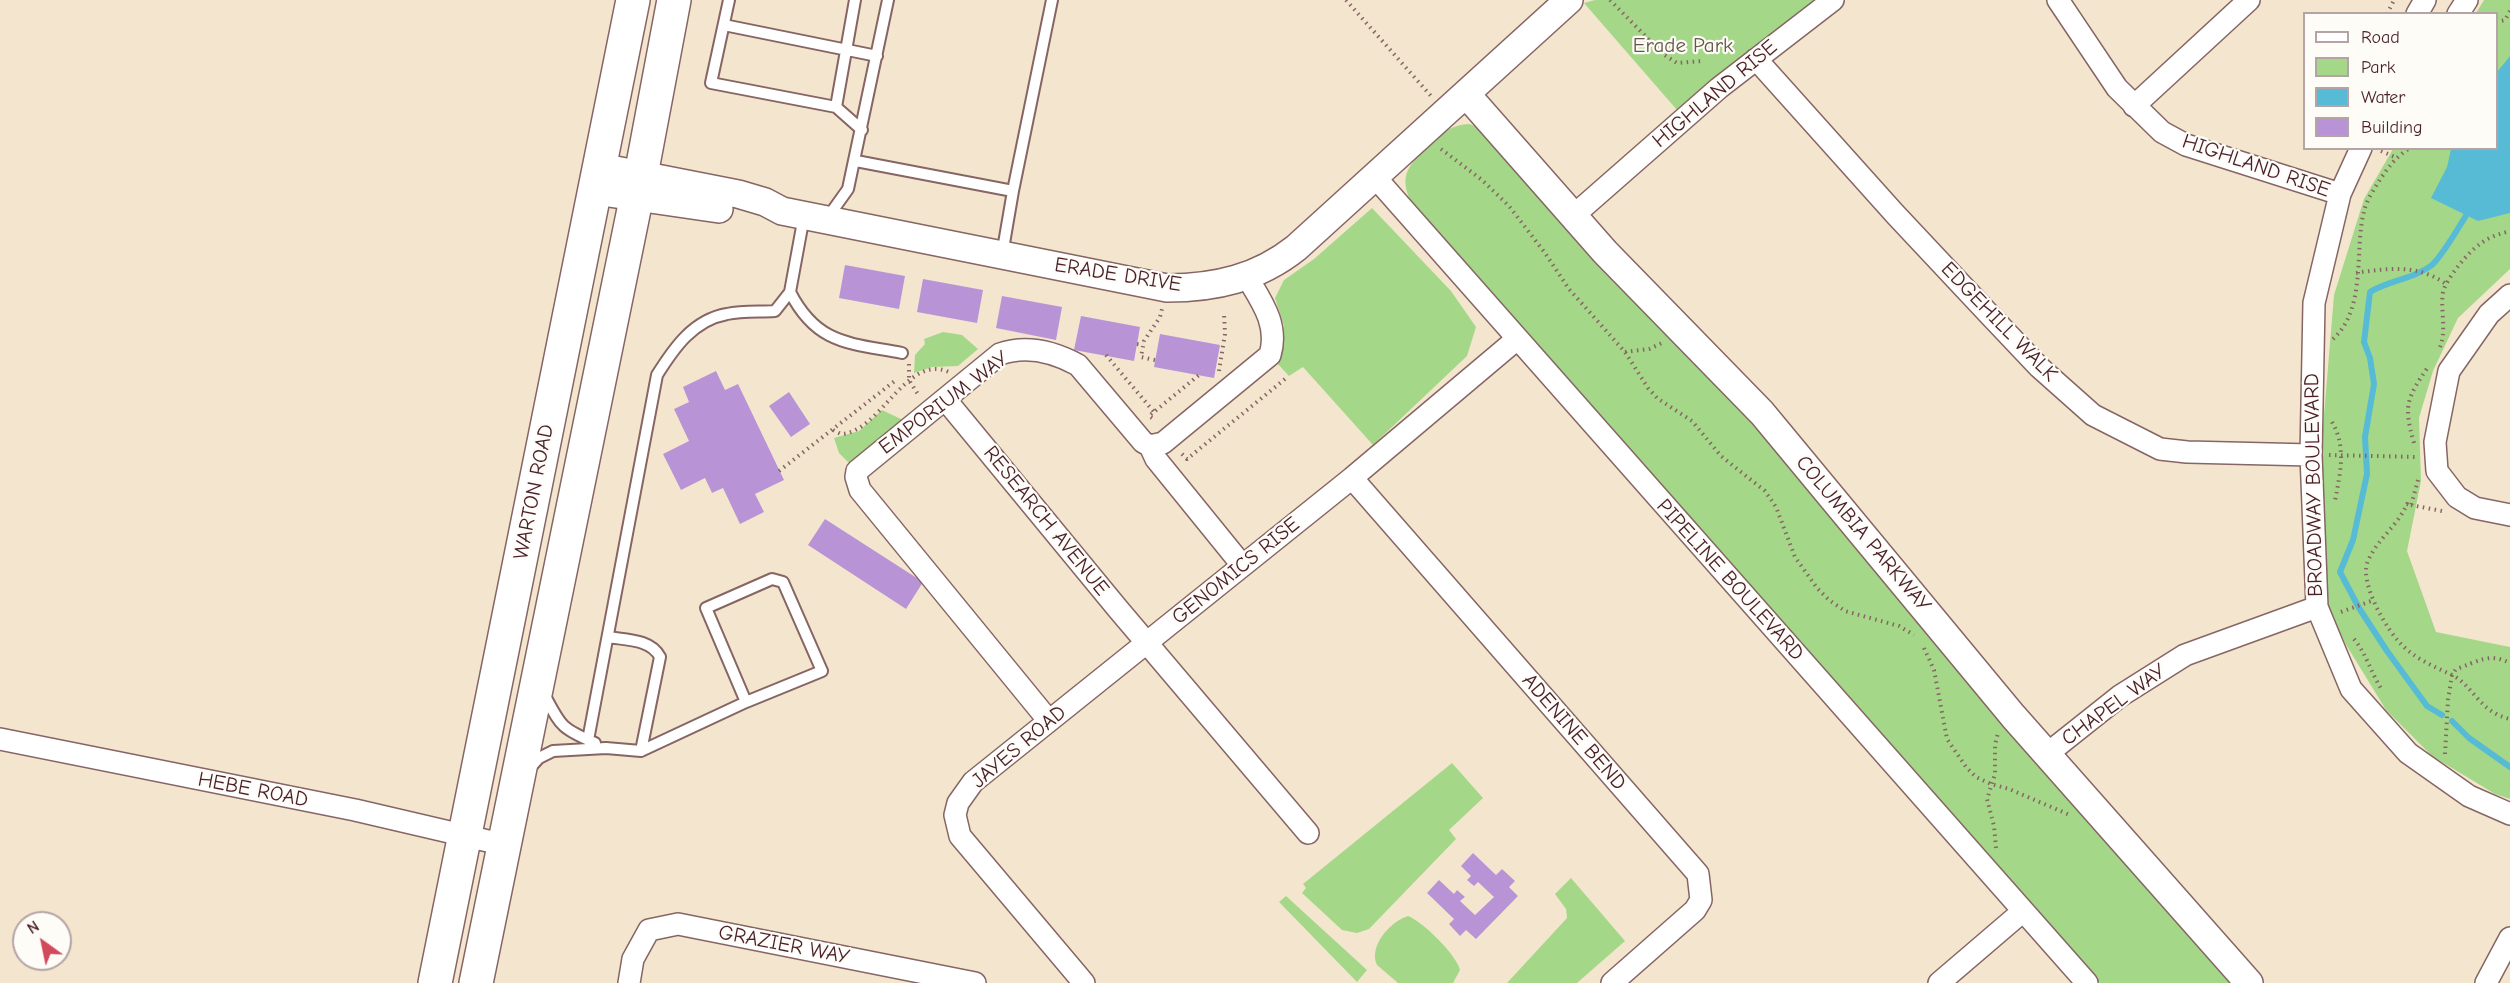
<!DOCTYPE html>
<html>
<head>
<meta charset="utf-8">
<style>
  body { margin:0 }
  #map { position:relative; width:2510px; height:983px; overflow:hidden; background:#f4e6ce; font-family:"Comic Neue",sans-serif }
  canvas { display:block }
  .legend { position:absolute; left:2303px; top:12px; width:195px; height:138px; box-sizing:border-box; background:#fdfcf7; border:2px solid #b5a4a5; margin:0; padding:8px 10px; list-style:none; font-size:18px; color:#4a1f2b }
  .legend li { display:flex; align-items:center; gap:12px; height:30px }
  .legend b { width:30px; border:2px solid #b5a4a5 }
  .north { position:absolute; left:12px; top:911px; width:60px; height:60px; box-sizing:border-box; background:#fdfcf7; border:2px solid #b5a4a5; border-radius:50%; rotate:327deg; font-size:16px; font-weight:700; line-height:24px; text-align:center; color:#4a1f2b }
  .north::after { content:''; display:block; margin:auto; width:21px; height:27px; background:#d1495b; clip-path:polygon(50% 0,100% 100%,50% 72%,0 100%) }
</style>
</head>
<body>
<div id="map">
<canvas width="2510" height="983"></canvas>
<ul class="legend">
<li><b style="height:8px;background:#fff"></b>Road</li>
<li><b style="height:16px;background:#a4d888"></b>Park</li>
<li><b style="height:16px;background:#57bbd5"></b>Water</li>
<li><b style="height:16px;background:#b894d6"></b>Building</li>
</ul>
<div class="north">N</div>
</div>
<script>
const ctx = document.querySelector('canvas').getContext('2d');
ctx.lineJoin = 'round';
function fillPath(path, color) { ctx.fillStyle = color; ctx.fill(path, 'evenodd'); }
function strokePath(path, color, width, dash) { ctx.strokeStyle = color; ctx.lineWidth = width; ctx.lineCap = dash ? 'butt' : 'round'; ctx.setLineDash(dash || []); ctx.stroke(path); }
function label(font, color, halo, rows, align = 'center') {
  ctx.font = font + ' "Comic Neue",sans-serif'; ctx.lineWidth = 4.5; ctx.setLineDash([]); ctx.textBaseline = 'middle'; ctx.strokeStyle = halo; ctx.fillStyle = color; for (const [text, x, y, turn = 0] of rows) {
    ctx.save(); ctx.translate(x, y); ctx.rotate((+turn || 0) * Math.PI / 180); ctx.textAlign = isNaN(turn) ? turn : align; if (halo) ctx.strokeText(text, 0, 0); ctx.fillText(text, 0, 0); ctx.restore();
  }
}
const green = new Path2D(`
  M1595 0H1816L1677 110 1584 3Z
  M2484 0H2510V269L2458 318 2433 371 2419 418 2421 481 2407 551 2436 632 2510 647V799L2495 794 2432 756 2386 710 2345 643 2321 591 2322 439 2334 295 2364 199 2393 149 2496 148V14L2476 13Z
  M1469 124 1481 128 1765 431 2235 983H2100L1417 213C1396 178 1405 167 1433 142 1445 131 1452 125 1469 124Z
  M1372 208 1451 291 1476 327 1467 356 1373 445 1303 367 1289 376 1276 362 1284 326 1275 298 1284 280 1314 259Z
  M943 332 962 335 978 349 958 366 932 367 914 373 915 355 925 344 924 339Z
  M882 410 903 420 850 464 839 453 834 438 859 431Z
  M1452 763 1483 798 1449 830 1456 839 1369 929 1357 933 1342 930 1302 893 1306 888 1303 884Z
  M1571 878 1625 941 1577 983H1507L1567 918 1566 909 1555 894Z
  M1286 896 1367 970 1357 982 1279 902Z
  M1408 916C1422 921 1457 955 1460 970L1453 983H1398L1377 965C1368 946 1391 921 1408 916Z`);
const water = new Path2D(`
  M2510 56V213L2478 221 2431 198 2447 167 2451 149 2496 148 2497 72Z`);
const stream = new Path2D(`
  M2442 715 2427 706 2387 651 2359 608 2340 572 2353 540 2367 474 2365 437 2374 384 2370 358 2364 342 2370 292C2389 280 2414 279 2432 265 2442 256 2459 227 2467 214
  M2452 721 2469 738 2510 767`);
const building = new Path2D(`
  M845 265 905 276 899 309 839 298Z
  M923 279 983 290 977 323 917 312Z
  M1002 296 1062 307 1056 340 996 328Z
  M1081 316 1140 327 1134 361 1074 350Z
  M1160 334 1220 345 1214 378 1154 367Z
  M716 371 725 390 738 384 784 480 755 494 764 512 740 524 723 488 712 493 705 478 681 490 663 454 689 441 674 409 689 402 683 387Z
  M789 392 810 424 791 437 769 406Z
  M825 519 923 582 906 609 808 545Z
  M1473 853 1496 875 1502 869 1515 881 1509 887 1518 896 1476 939 1466 930 1460 936 1449 924 1454 919 1427 893 1439 880 1454 894 1457 890 1465 897 1460 901 1475 915 1494 897 1478 882 1474 886 1467 880 1471 876 1461 866Z`);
const path = new Path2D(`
  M1346 0 1431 96
  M1610 0 1663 54 1677 63 1702 61
  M2387 14 2394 0
  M2496 22 2505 20 2510 11
  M1441 149 1482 180 1509 206 1545 253 1569 289 1625 352 1648 388 1657 398 1692 421 1721 456 1765 491 1776 507 1795 557 1817 588 1829 600 1845 611 1899 626 1914 635
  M2381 151 2395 157
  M2356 273C2388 268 2418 264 2446 284
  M2333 339C2367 308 2354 251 2364 211 2367 199 2375 188 2381 178 2390 165 2397 156 2410 148
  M1137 344 1143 345
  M2440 347C2447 328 2440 311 2443 292 2446 279 2469 251 2480 244 2489 237 2499 234 2510 231
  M1625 352 1649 349 1662 343
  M1106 355 1154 412
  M1155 360 1141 357 1144 341 1160 317 1162 309
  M909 364V380L919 396
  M1219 371 1225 334 1224 313
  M1152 418 1149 416 1199 375
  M2332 422C2347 448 2340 473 2335 501
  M833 430 841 434C881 432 906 353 949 372
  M2414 443C2403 405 2407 398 2428 367
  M1182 454 1187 459 1285 379
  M2329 455 2418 457
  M779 471 896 380
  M2418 480 2411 506 2407 504C2397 527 2377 539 2368 561 2358 582 2388 633 2404 647 2418 660 2435 667 2452 675L2456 669C2477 662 2489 652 2510 663
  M2411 505 2442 511
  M2341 612 2374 600
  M2354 639C2367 655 2371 673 2382 690
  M1924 648 1934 670 1947 739 1966 767 1976 777 1991 784 2009 789 2070 815
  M2445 754 2448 700 2452 675C2473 685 2479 712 2510 719
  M1996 848 1994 826 1987 799 1995 774V745L1998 733`);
const service = new Path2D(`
  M729 0 711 83 836 107 862 130
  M724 25 877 56
  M836 107 855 0
  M856 161 1013 191 1002 255
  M1013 191 1052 0
  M828 217 848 189 888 0
  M790 292C817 345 850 343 902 353
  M608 637C626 640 651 639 660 657L641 751
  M544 694C561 726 560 728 595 743
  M588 740 657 375C674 348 693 320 727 314 742 311 759 312 775 311L790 292 804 216
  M529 769 539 758 553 751 606 748 641 751 746 702 822 671 783 582 772 579 706 608 746 702`);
const minor = new Path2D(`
  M2058 0 2117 88 2162 132 2186 145 2340 194
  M2417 14 2425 0
  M2458 14 2467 0
  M1756 59 1895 214 1986 311 2039 367 2093 415 2160 449 2187 452 2311 455
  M2134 106 2249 0
  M2361 148 2340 194 2314 303 2311 455 2317 607 2351 689 2408 753 2469 796 2510 814
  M1375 177 2087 983
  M1573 216 1719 88 1833 0
  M2510 295 2489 314 2449 371 2435 442 2437 471 2457 497 2475 508 2510 515
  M945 399 1118 609 1308 833
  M1150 446 1156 459 1242 565
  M1352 478 1698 874 1701 900 1695 910 1612 983
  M1049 721 860 490 856 477 857 471 1000 354C1026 345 1054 352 1078 365L1143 442 1150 446 1163 443 1270 355C1279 325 1262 302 1247 277
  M0 739 355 810 505 845
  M2047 754 2120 696 2185 655 2317 607
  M629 983 633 959 649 930 678 924 975 983
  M1084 983 960 836 955 815 958 803 973 782 1352 478 1517 339
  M1939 983 2022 912
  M2486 983 2510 938`);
const tertiary = new Path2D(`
  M1466 94 1605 252 1762 413 2013 716 2249 983
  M600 167 738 194 765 202 782 211 1167 288C1216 288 1258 278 1296 248L1569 0
  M595 191 719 209`);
const primary = new Path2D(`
  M435 983 633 0
  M476 983 641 175 674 0`);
const parkNames = [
  ["Erade Park",1683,46]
];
const streetNames = [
  ["HIGHLAND RISE",1715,94,-40],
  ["HIGHLAND RISE",2256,166,19],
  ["ERADE DRIVE",1118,275,9],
  ["EDGEHILL WALK",1999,322,46],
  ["EMPORIUM WAY",944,403,-37],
  ["BROADWAY BOULEVARD",2314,485,-91],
  ["WARTON ROAD",534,492,-79],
  ["RESEARCH AVENUE",1046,521,51],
  ["COLUMBIA PARKWAY",1863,534,50],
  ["GENOMICS RISE",1236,571,-39],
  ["PIPELINE BOULEVARD",1730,580,48],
  ["CHAPEL WAY",2114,705,-36],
  ["ADENINE BEND",1574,732,49],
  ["JAYES ROAD",1019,747,-40],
  ["HEBE ROAD",253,790,11],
  ["GRAZIER WAY",784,945,11]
];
fillPath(green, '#a4d888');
fillPath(water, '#57bbd5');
strokePath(stream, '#57bbd5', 6);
fillPath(building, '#b894d6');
strokePath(service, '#866564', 14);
strokePath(minor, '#866564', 24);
strokePath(tertiary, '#866564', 30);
strokePath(primary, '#866564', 36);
strokePath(path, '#866564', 4, [1.5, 4.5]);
strokePath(service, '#fff', 10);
strokePath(minor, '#fff', 21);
strokePath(tertiary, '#fff', 27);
strokePath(primary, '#fff', 33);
label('21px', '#655647', '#fdfcf7', parkNames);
label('21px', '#4a1f2b', '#fdfcf7', streetNames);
</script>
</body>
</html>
